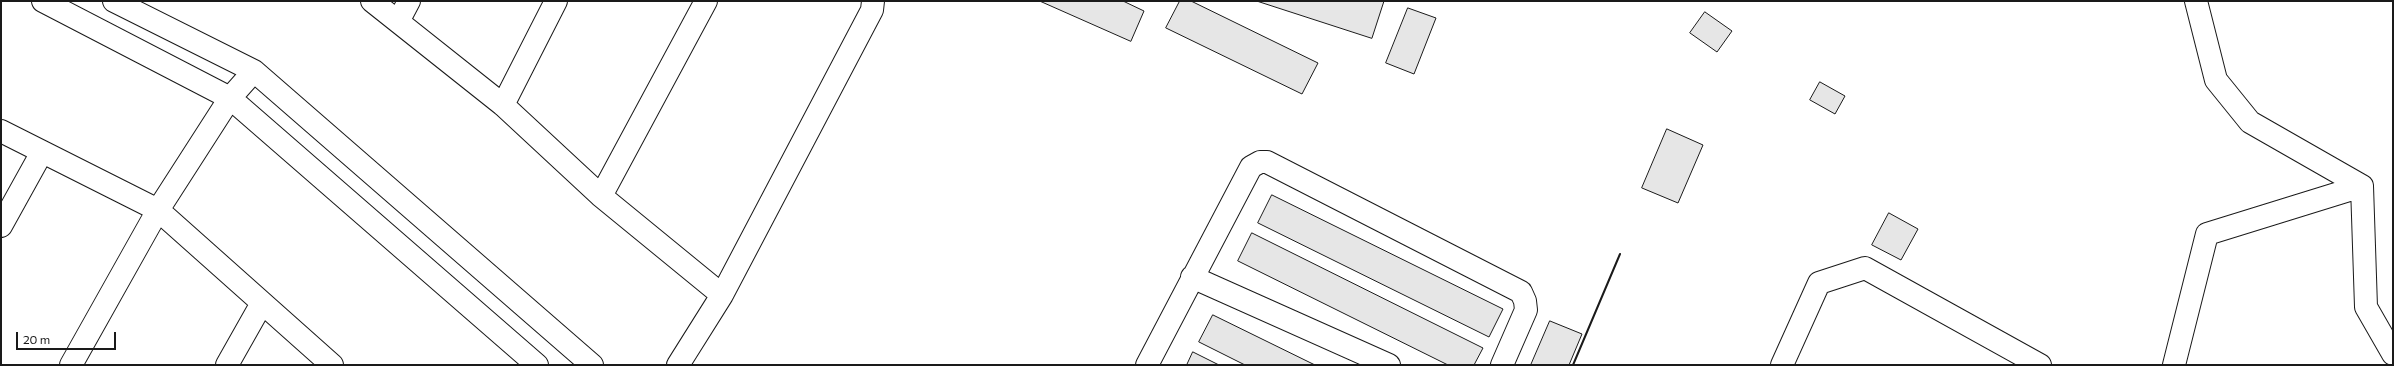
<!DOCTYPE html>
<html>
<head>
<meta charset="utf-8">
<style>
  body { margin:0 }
  #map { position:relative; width:2394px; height:366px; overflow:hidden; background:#fff; font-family:Commissioner,sans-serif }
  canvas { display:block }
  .frame { position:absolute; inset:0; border:2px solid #1a1a1a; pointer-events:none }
  .scale { position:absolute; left:16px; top:332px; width:100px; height:18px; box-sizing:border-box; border:2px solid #1a1a1a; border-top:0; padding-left:5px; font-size:12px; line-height:14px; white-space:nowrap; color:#1a1a1a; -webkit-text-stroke:3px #fff; paint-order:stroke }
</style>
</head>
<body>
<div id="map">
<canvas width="2394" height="366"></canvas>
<div class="frame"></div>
<div class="scale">20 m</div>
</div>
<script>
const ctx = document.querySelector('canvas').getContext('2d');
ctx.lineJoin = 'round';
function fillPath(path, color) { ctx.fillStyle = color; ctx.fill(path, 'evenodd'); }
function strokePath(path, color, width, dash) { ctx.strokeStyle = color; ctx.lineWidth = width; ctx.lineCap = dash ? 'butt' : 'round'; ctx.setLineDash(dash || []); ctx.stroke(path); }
const building = new Path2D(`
  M1040 1H1123L1144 11 1131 41Z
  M1180 1H1191L1318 63 1302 94 1166 28Z
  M1257 1H1384L1372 38Z
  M1408 8 1436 18 1414 74 1386 63Z
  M1705 12 1732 31 1717 52 1690 33Z
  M1820 82 1845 96 1835 114 1810 100Z
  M1667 129 1703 145 1678 203 1642 188Z
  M1272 195 1503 309 1489 337 1258 223Z
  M1889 213 1918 229 1901 260 1872 245Z
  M1252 233 1483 348 1474 365H1448L1238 261Z
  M1213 315 1315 365H1245L1199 342Z
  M1550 321 1582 334 1569 365H1531Z
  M1193 352 1219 365H1187Z`);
const street = new Path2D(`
  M43 1 230 98 537 365
  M114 1 254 71 592 365
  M372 1 503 105 601 196 722 295
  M2196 1 2216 80 2250 122 2362 186 2366 307 2393 354
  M399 20 409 1
  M503 105 556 1
  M1 131 158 210 332 365
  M601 196 706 1
  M1 226 42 152
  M1192 277 1389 365
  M71 365 158 210 230 98 254 71
  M227 365 262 303
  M678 365 722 295 872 10 873 1
  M1147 365 1251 167 1260 162H1267L1521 292 1525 301 1526 310 1502 365
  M1782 365 1819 283 1865 268 2040 365
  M2174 365 2207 234 2362 186`);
const wall = new Path2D(`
  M1573 365 1620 254`);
fillPath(building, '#e6e6e6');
strokePath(building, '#1a1a1a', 1);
strokePath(street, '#1a1a1a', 24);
strokePath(street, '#fff', 22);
strokePath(wall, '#1a1a1a', 2);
</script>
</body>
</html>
